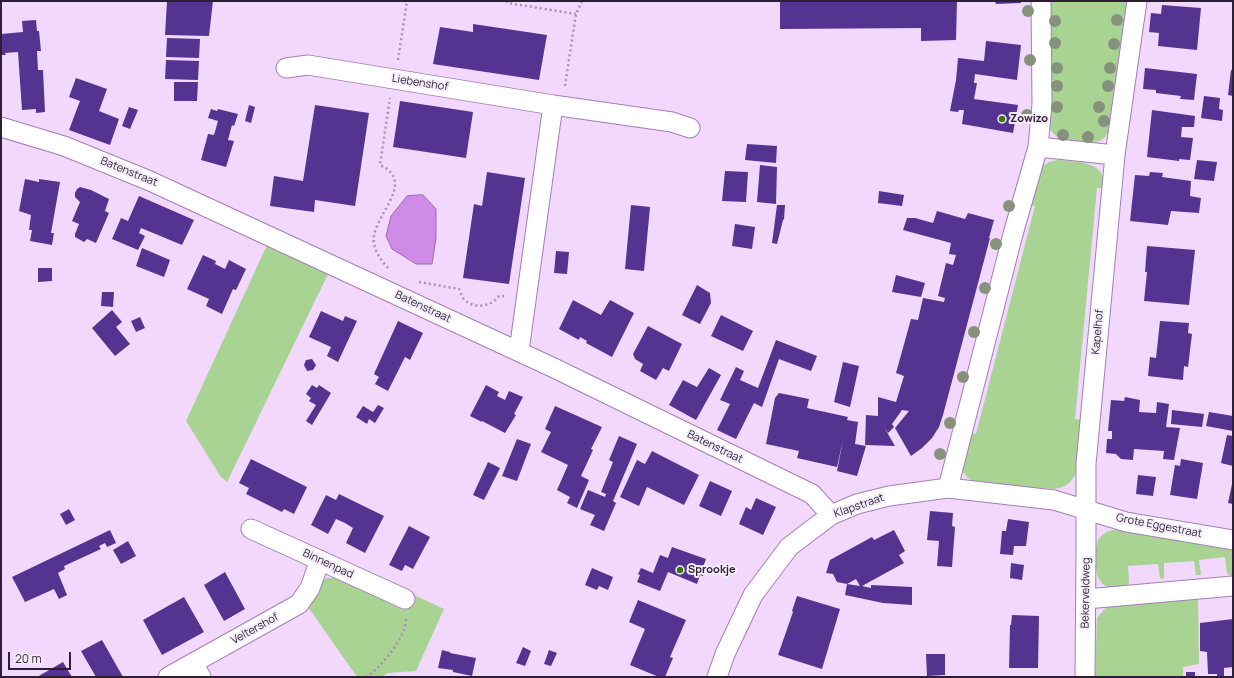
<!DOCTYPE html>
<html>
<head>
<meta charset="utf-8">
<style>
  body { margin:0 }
  #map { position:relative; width:1234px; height:678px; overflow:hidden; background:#f2d8fd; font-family:Manrope,sans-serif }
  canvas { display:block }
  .frame { position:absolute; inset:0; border:2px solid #2e1e35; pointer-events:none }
  .scale { position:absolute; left:8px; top:652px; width:63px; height:18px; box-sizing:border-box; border:2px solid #2e1e35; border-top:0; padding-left:5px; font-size:12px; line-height:14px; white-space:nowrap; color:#2e1e35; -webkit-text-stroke:3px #f5edf9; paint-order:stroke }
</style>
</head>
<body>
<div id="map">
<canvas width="1234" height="678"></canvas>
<div class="frame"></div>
<div class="scale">20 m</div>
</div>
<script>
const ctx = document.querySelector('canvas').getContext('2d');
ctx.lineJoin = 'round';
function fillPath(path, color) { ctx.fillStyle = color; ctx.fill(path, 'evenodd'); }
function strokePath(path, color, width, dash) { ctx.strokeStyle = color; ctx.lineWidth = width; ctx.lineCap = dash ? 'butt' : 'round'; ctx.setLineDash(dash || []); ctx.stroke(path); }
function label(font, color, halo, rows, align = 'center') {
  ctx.font = font + ' Manrope,sans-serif'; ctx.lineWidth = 4; ctx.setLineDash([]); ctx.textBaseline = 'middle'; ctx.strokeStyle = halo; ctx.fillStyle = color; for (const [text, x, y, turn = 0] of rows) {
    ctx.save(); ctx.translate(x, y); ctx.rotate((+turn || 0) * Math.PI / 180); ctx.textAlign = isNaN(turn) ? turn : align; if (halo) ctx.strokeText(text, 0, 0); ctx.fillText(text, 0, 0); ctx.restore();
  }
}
const green = new Path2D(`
  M1047 1H1128L1110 129C1107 134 1105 139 1099 141 1091 144 1061 140 1055 135 1052 133 1051 130 1049 127Z
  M1058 160C1078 162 1106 161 1105 188H1097L1075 419 1082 420C1081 436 1082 470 1071 481 1067 486 1060 488 1054 489L979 483 969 479 962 471 968 432 976 434 1035 206 1028 204 1041 167 1049 162Z
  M267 245 329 272 227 482 221 477 186 421Z
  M1112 530H1119L1233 550V578L1227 573 1225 557 1199 560 1201 575H1196L1194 561 1164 563V578L1160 579 1158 564 1128 566 1129 583 1124 589C1116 589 1109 589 1103 584 1094 577 1094 551 1098 541 1100 535 1106 532 1112 530Z
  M327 578H334L342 580 403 610 412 594 444 609 416 671 388 673 381 677H357L306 604 319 583Z
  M1198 595 1199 664 1183 667V677H1095L1097 618 1107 606Z`);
const water = new Path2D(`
  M423 195 436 209V238L432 264H416L392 249 386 236 391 216 407 196Z`);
const building = new Path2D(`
  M167 1H213L209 36 165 35Z
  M780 1H957L956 40 921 41V28L780 29Z
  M995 1H1021V3L996 4Z
  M1162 5 1201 8 1197 50 1158 46 1159 33 1149 32 1151 13 1161 14Z
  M36 20 37 31H39L41 51H37L38 70H43L45 112 36 113V109L22 110 18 52 5 53 6 55H1V34L23 32 22 21Z
  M473 24 547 35 539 80 433 64 440 27 473 32Z
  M167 38 200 39 199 58 166 57Z
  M986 41 1021 45 1017 80 975 74 974 83H977L974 99 1018 105 1013 133 962 124 964 110H959L958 112 950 111 956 80 958 58 984 61Z
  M166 60 199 61 198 80 165 79Z
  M1145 68 1197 74 1194 100 1180 99 1181 96 1156 93V90L1143 89Z
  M1231 70H1233V96L1228 95Z
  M76 78 107 89 99 111 119 119 110 145 69 130 80 101 69 97Z
  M174 82H198L197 101H174Z
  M1204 96 1220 98 1219 109 1223 110 1222 121 1201 118Z
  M400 101 473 112 466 158 393 147Z
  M249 105 255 107 251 123 245 121Z
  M315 105 369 113 355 206 315 200 314 212 270 206 274 176 303 181Z
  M129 107 138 110 130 129 122 126Z
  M211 109 217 111 218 109 238 114 234 126 232 125 228 140 234 141 226 167 201 160 208 134 214 135 218 121 208 118Z
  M1152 110 1195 116 1194 127H1182L1181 137 1193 138 1190 160 1179 159V161L1147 157Z
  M747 144 777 146 776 163 745 160Z
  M1197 160 1217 162 1214 181 1194 179Z
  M760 165 777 167 776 204 757 202Z
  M725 171 748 172 746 202 722 201Z
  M487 172 525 178 509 284 463 278 474 204 482 206Z
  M1150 172 1163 173 1162 177 1191 181 1190 196 1201 198 1199 213 1171 211 1168 225 1130 221 1135 175 1149 176Z
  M25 179 39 182V179L60 182 51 233H54L52 245 30 241 32 230H29L31 215 19 211Z
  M80 187 91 190 109 199 105 211 109 213 96 243 87 239 84 242 75 237V234L79 224 72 221 80 202 75 197V193L77 189Z
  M879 191 904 195 902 206 878 203Z
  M139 196 194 220 182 245 141 228 139 233 145 236 138 250 112 239 121 218 128 221Z
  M631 205 650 207 644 271 625 269Z
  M777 205H785L784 219 783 220 777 244 772 243Z
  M937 211 965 219 968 213 994 220 989 238H990L943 415 939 427 932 438 922 448 911 456 895 428 909 411 902 410 892 424 894 427 888 433 884 427 895 446 865 445 866 415 878 416V397L896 402 904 376 896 373 911 319 918 320 923 298 944 302 945 298 938 296 946 263 953 265 956 255 949 254 951 243 903 230 907 218H915L933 223Z
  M735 224 755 227 752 249 732 246Z
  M1147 246 1195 250 1189 305 1144 301 1147 272H1145Z
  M142 248 170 260 164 277 136 266Z
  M556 251 569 252 567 274 554 273Z
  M203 255 216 261 215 264 225 269 229 260 246 269 236 290 233 289 222 314 206 306 209 299 187 289Z
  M38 268H52V281L38 282Z
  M896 275 925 283 921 297 892 292Z
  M697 285 710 293 711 303 700 324 682 315Z
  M102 292H114L113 307 101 306Z
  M573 300 601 315 610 300 634 313 612 357 586 343 587 341 580 337 579 340 559 329Z
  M112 310 122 322 116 327 130 344 115 356 92 328Z
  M321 311 343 321 345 316 357 321 338 362 327 356 331 347 309 337Z
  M721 315 753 331 743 351 711 336Z
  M140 317 145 328 136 332 131 321Z
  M398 321 423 333 410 360 405 357 388 391 375 384 379 377 374 374Z
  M1160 321 1189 323 1188 333 1192 334 1188 367 1184 366 1183 380 1148 376 1150 357 1156 358Z
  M648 326 682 344 669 371 663 368 656 380 640 371 643 364 635 359 633 354Z
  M776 340 817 356 811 371 779 359 762 407 754 403 736 439 717 430 730 404 720 400 736 367 744 371 740 380 758 388Z
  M312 359 316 365 313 370 307 371 304 365 306 360Z
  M843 362 859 366 850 407 834 402Z
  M709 368 721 375 696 420 669 405 683 380 697 387Z
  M312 385 317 388 319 385 331 393 312 425 306 421 316 405 309 401 311 398 306 394Z
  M486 385 499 392 497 396 505 400 509 391 523 397 514 414 516 415 505 433 482 421V422L470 416Z
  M779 393 809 399 807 408 848 417 847 420 858 422 855 444 866 446 857 476 837 471 843 440 837 467 797 458 799 451 766 444 775 398Z
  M1125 397 1140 400 1139 412 1156 413 1157 402 1169 404 1166 427 1180 428 1174 460 1163 459 1164 451 1134 449 1133 460 1121 459 1116 454 1106 453 1107 439H1112V431H1108L1111 400 1124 401Z
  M378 405 384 408 375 423 369 419 367 424 356 417 363 406 373 412Z
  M555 406 602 427 591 449 593 450 581 476 589 480 577 508 567 503 570 497 557 490 568 465 541 452 551 432 545 429Z
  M1172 410 1204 414 1202 427 1171 424Z
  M1209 412 1233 416V431L1206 426Z
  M1227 435 1233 436V466L1221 463Z
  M619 436 637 444 613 501 616 503 604 531 590 525 595 515 580 509 588 490 605 497 606 494 601 492 613 462 609 460Z
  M517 439 531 444 517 481 502 476Z
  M652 451 699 475 684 505 647 487 639 506 620 497 637 460 645 464Z
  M251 459 307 487 294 514 284 509 282 512 246 494 249 488 239 483Z
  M1181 459 1203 463 1197 499 1170 495 1175 465 1180 466Z
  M488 462 500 468 484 500 473 495Z
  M1138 475 1156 477 1153 496 1136 494Z
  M710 481 732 491 721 516 699 506Z
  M1232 484H1233V504L1228 503Z
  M339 494 384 516 365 553 346 543 353 528 345 523 336 519 328 534 311 525 326 495 336 500Z
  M756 498 776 507 763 535 739 524 746 507 751 510Z
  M69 509 75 520 66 525 60 514Z
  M930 511 953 513 952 526 955 527 952 567 937 566 939 541 927 540Z
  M1008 519 1029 522 1026 546H1014L1013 555 1000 554 1002 531H1006Z
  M409 526 430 537 413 569 405 565 402 571 389 565Z
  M110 530 116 543 107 547 105 543 99 546 101 549 64 566 65 569 58 573 67 595 59 599 54 589 25 602 12 577Z
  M894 530 905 551 899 555 904 563 862 586 871 588V585L912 587V605L883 603 845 595 847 584 860 586 856 579 847 584 837 582 833 574 826 573 830 560 872 537 874 540Z
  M128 541 136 556 121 564 113 550Z
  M672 547 706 559 703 567 706 569 703 576 700 575 697 584 668 572 660 591 637 582 640 575 638 574 641 568 653 573 660 555 668 558Z
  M1011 563 1024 565 1022 580 1010 578Z
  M592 568 613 577 608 590 599 586 597 590 585 585Z
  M225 572 245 609 224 621 204 585Z
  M797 596 840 609 822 669 778 655 793 612 792 611Z
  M184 597 204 632 162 655 143 620Z
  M638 600 686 620 670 657 673 658 665 677H659L630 665 645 629 629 622Z
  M1012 615 1039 616 1038 668H1009L1010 625H1011Z
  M1233 619V667L1224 668V677H1217V674H1208L1207 652 1200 651V623Z
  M102 640 123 677H96L81 651Z
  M523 647 531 651 525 666 516 663Z
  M442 650 450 652V653L476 658 472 676 453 672V670L438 668Z
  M549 650 557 653 551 666 544 664Z
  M926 654H945V675L927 676Z
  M63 662 72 677H37Z
  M1186 672H1195V677H1186Z`);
const path = new Path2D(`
  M506 1 508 3 576 14
  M398 60 407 1
  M565 86 576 14 582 1
  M388 268C382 261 376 254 374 244 369 218 419 183 380 165L390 98
  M419 282 459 289C460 291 461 295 463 298 473 310 491 307 499 296H507
  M366 677C382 667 406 637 406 618`);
const minor = new Path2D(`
  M286 68 308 65 553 105 519 351
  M553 105 672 122 690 128
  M1 127 64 146 150 181 554 368 812 494 831 515
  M1038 147 1115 155
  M948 488 1013 234 1038 147 1042 104 1041 1
  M251 529 405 599
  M1086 599 1233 586
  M193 663 201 677
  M168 677 299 604 310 588 320 560
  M717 677 725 654 753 595 789 547 831 515 857 504 889 496 948 488 1054 500 1126 522 1233 540
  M1085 677 1086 551V464L1115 155 1137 1`);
const trees = [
  [1028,11],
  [1117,20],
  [1055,21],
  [1055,43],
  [1114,44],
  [1030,60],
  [1057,68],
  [1110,68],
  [1057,86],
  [1108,86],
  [1057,107],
  [1099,107],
  [1027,115],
  [1104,121],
  [1063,135],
  [1088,137],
  [1009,206],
  [996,244],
  [985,288],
  [974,332],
  [963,377],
  [950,423],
  [940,454]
];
const markers = [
  [1002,119,4,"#3b770e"],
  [680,570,4,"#3b770e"]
];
const streetNames = [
  ["Liebenshof",420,83,9],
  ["Batenstraat",129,172,22],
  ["Batenstraat",423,307,25],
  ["Kapelhof",1098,332,-85],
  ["Batenstraat",715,447,26],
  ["Klapstraat",859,506,-19],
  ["Grote Eggestraat",1159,526,11],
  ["Binnenpad",328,564,25],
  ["Bekerveldweg",1086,593,-89],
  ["Veltershof",255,629,-29]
];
const poiNames = [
  ["Zowizo",1010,119],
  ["Sprookje",688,570]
];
fillPath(green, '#a8d393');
fillPath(water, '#ce8be8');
strokePath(water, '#9e6ab2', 1);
fillPath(building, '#553391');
strokePath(minor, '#a57db6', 21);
strokePath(path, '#a891b1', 2.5, [2, 3]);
strokePath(minor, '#fff', 19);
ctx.fillStyle = '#86927d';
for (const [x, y] of trees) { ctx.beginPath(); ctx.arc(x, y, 6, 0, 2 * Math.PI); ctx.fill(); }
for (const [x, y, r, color] of markers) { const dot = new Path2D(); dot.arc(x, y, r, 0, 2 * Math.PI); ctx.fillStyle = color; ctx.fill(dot); strokePath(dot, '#f5edf9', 1.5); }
label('11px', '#2e1e35', '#f5edf9', streetNames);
label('bold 11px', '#2e1e35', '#f5edf9', poiNames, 'left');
</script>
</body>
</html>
